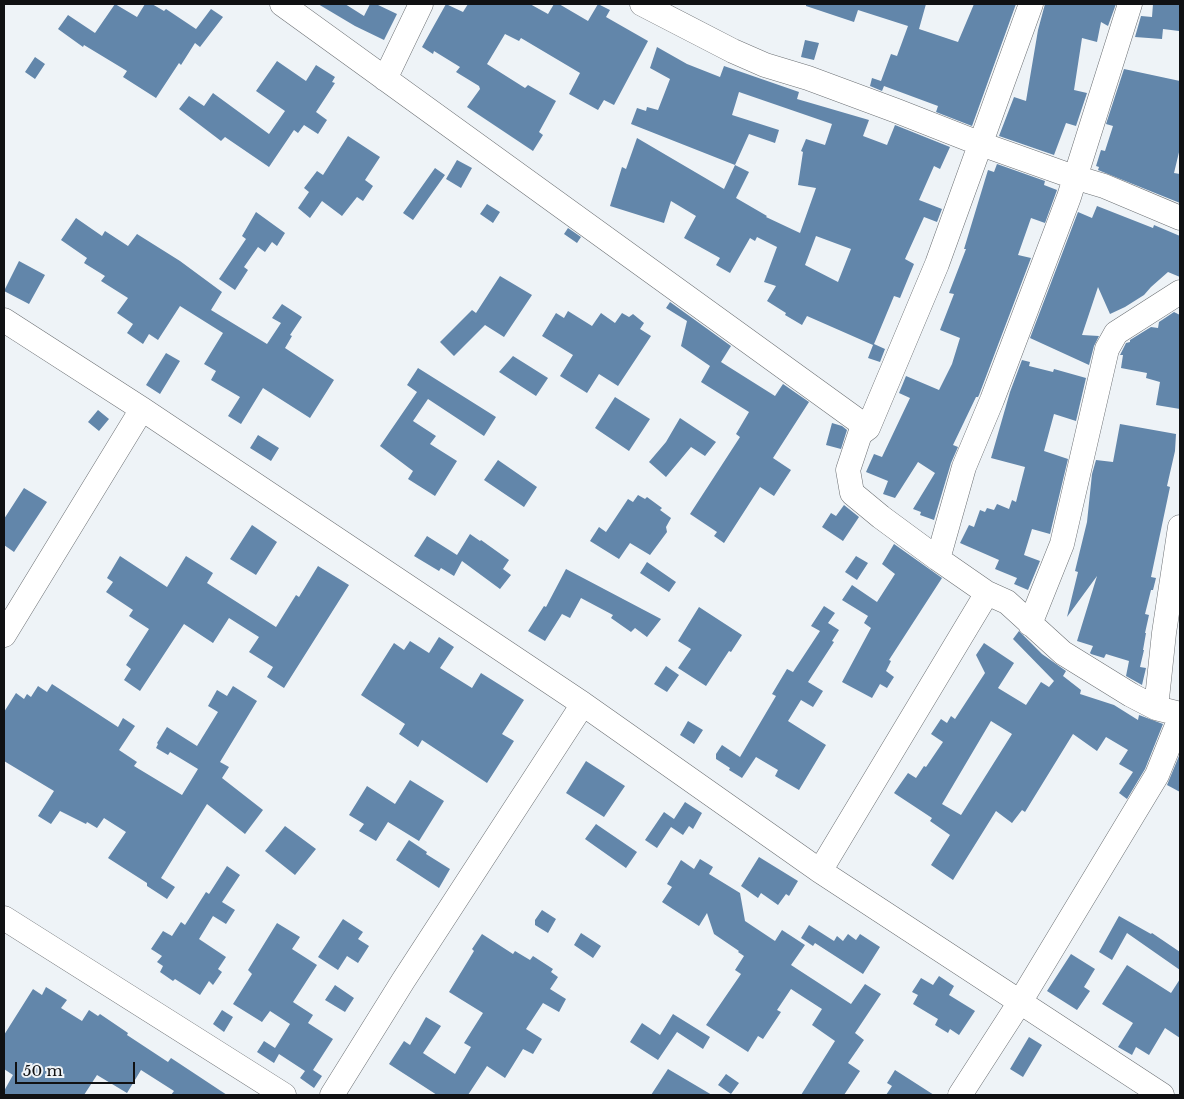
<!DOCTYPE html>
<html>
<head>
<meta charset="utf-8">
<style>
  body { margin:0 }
  #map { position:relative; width:1184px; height:1099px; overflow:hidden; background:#eef3f7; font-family:"Libre Baskerville",serif }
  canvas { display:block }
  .frame { position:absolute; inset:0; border:5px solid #101113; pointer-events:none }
  .scale { position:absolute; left:15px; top:1062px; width:120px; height:22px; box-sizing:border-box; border:2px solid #101113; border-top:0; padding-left:6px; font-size:15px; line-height:18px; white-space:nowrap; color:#101113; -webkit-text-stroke:4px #eef3f7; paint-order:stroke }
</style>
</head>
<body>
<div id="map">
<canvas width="1184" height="1099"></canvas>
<div class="frame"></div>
<div class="scale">50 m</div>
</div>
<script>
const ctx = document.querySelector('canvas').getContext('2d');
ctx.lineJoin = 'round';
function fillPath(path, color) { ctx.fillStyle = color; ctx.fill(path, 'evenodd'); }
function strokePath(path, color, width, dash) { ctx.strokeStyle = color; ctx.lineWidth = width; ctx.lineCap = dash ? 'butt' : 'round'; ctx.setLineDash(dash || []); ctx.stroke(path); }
const building = new Path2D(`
  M115 4 137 17 145 4H152L164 11 166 9 196 29 211 9 223 17 200 47 195 43 181 65 179 63 156 98 123 77 127 71 84 45 83 47 58 29 68 15 95 33Z
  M318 4H345L364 16 370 4H376L397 14 384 40 355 26Z
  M446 4 463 12 468 4H530L548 14 554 4H559L588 21 598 4 610 10 606 17 648 41 614 105 604 100 598 110 569 94 580 73 521 38 519 41 505 34 487 64 525 88 528 85 556 101 539 132 543 135 533 151 467 107 480 89 479 86 456 72 460 67 434 51 433 54 422 47Z
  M806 4H926L919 29 958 42 974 4H1016L972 126 936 112 938 106 884 86 882 91 870 86 872 78 881 81 891 54 897 56 908 26 858 10 854 22 806 6Z
  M1045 4H1116L1108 26 1101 22 1097 42 1082 38 1074 90 1087 93 1076 126 1066 123 1054 155 999 136 1014 97 1026 101 1038 30Z
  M1153 4H1180L1179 31 1163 29 1162 39 1135 37 1141 16 1152 17Z
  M805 40 819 43 814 60 801 57Z
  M657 47 687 64 720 77 724 66 799 92 797 99 869 120 863 136 887 145 895 125 950 147 940 169 934 166 919 200 942 209 937 222 924 217 905 259 914 264 900 298 894 296 874 344 885 349 880 362 868 358 873 345 807 316 802 325 785 315 786 313 767 301 776 286 764 282 777 247 757 237 755 241 750 238 730 273 716 265 720 258 684 238 696 216 671 201 664 223 610 206 622 167 626 169 637 138 724 189 735 165 631 124 637 108 646 111 647 107 658 110 670 79 650 68ZM739 92 832 124 825 145 806 139 801 151 803 152 798 185 816 188 800 233 766 217 767 216 736 198 749 172 735 165 749 134 775 143 779 130 732 115ZM816 236 851 249 838 282 805 265Z
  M35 57 45 64 35 79 25 72Z
  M277 61 306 81 316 65 335 77 332 82 335 83 316 112 327 120 318 134 304 125 298 133 294 130 269 167 225 137 221 141 179 109 189 96 204 106 213 93 269 134 285 111 256 91Z
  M1124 69 1180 81V148L1174 173 1180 174V203L1098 170 1099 167 1096 166 1101 150 1105 151 1113 126 1106 124Z
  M348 136 380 157 365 180 373 186 363 201 357 197 342 216 322 201 310 218 298 208 309 192 304 188 317 171 323 175Z
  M457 160 472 168 461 188 446 179Z
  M997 164 1045 181 1044 185 1057 190 1045 223 1031 218 1018 255 1031 258 979 395 978 397H976L953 445 958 447 951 463 934 520 920 515 921 512 913 509 935 473 918 462 895 498 883 494 888 481 866 472 874 454 882 457 910 398 899 393 906 376 939 390 952 364 960 338 940 330 954 294 949 293 966 249H964L988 170 994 172Z
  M435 168 445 175 413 220 403 213Z
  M487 204 500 212 493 223 480 214Z
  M1097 206 1153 228 1154 225 1180 236V277L1168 272 1151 287 1144 295 1125 307 1110 314 1098 287 1082 335 1099 336 1094 346 1089 365 1030 338 1078 212 1092 218Z
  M256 212 285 233 277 246 272 242 265 252 258 247 244 267 248 270 235 290 219 279 246 239 242 236Z
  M76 218 102 236 105 231 128 246 137 234 180 261 222 292 211 310 267 344 281 323 272 318 282 304 302 317 290 335 292 336 285 348 334 380 310 418 263 388 241 424 228 416 240 397 211 380 216 371 204 364 223 333 180 306 158 340 149 334 143 344 127 333 133 324 117 313 128 298 101 281 105 276 84 263 87 258 61 240Z
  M568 228 581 237 577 243 564 234Z
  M19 261 45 275 29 304 4 291Z
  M500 276 532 295 504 337 485 325 454 356 440 342 472 310 476 313Z
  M670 302 731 346 721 362 775 396 783 384 809 402 773 458 791 470 774 496 760 487 724 543 714 536 717 532 690 514 740 437 736 434 749 412 701 382 710 366 681 346 687 321 666 308Z
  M568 311 592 326 601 313 615 323 622 313 629 317 633 314 644 323 640 329 651 336 618 386 599 374 587 393 560 376 573 355 542 336 556 313 564 318Z
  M1174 312 1180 315V409L1156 405 1160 382 1146 378 1147 373 1121 368 1123 355H1120L1126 343 1130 342V340L1151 327 1158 328 1159 322Z
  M166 353 180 361 160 394 146 385Z
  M513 356 548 378 536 396 499 372Z
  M1022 360 1030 362 1029 366 1053 372 1054 369 1086 378 1076 421 1054 414 1044 451 1068 459 1050 534 1032 529 1024 555 1040 561 1028 590 1014 584 1017 578 995 569 999 560 960 543 969 525 974 527 980 510 985 512 987 508 994 510 997 504 1009 509 1012 500 1016 502 1025 467 991 458 1010 392Z
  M418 368 496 417 484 436 428 399 413 421 436 436 430 444 457 461 435 496 408 479 413 471 380 446 417 392 407 385Z
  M615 397 650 419 629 451 595 428Z
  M98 410 109 419 99 431 88 422Z
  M680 418 716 442 705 456 691 447 666 477 649 462 666 442Z
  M832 423 842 426 847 430 841 449 826 445Z
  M1120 424 1176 434 1175 451 1167 486 1170 487 1151 577 1156 578 1153 590H1151L1145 614 1149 615 1145 633H1146L1143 650H1144L1140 667 1146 668 1142 685 1126 676 1129 661 1106 654 1104 658 1091 654 1090 653 1093 646 1077 641 1097 576 1067 617 1078 572 1075 571 1087 522 1092 474 1096 460 1113 462Z
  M258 435 279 448 271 461 250 448Z
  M498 460 537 487 524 507 484 480Z
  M24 488 47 502 14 552 4 545V519Z
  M638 495 645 499 647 497 662 508 660 510 671 518 666 527 667 532 650 555 630 543 619 559 590 541 599 527 606 532 628 499 633 502Z
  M844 505 859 517 843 541 822 527 831 513 836 516Z
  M252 525 277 542 256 575 230 559Z
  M470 534 480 541 481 540 509 560 503 569 511 575 500 589 462 561 454 576 441 568 439 571 414 556 427 536 457 555Z
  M894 544 942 578 889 660 891 661 886 671 894 677 887 688 880 684 872 698 842 682 871 628 864 623 868 616 842 600 852 585 877 602 895 574 882 564Z
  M120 556 167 587 186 556 213 573 207 583 276 627 296 595 299 597 318 566 349 585 284 688 267 677 273 667 249 652 259 637 229 618 213 643 184 624 140 691 124 680 131 669 126 665 149 629 129 616 133 610 106 592 113 582 107 578Z
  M856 556 868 563 857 580 845 572Z
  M647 562 676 582 669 592 640 573Z
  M566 569 661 619 647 637 635 628 631 632 611 618 613 615 581 598 570 618 562 614 545 641 528 631 544 606 546 607Z
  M824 606 835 613 828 623 839 630 832 641 834 642 808 682 823 691 813 707 801 700 788 721 826 745 799 790 775 776 778 770 756 757 742 778 729 770 730 768 716 759V754L722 745 740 757 776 696 772 694 787 669 793 672 820 631 811 626Z
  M699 607 742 635 731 652 729 651 706 686 678 668 691 649 678 641Z
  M1019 631 1042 654 1066 671 1063 676 1081 690 1080 694 1114 705 1138 720 1139 715 1163 724 1145 769 1127 799 1119 793 1133 772 1119 764 1128 750 1106 737 1097 751 1073 734 1025 812 1022 810 1012 823 996 811 953 880 931 865 950 835 930 821 932 818 894 793 908 773 916 778 924 766 926 767 943 742 931 734 941 719 947 723 951 716 955 719 985 673 976 655 984 643 1014 663 998 688 1026 705 1041 682 1049 687 1054 681 1013 639ZM991 721 1012 734 961 815 942 804Z
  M439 637 454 647 440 668 472 688 481 673 524 700 502 734 514 741 487 783 422 740 418 747 399 734 405 724 361 695 394 643 404 650 410 641 429 653Z
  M666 666 679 675 667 692 654 684Z
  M52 684 118 727 123 718 135 726 119 750 137 762 134 766 182 795 198 769 170 752 168 755 156 748 158 744 157 743 167 727 197 746 218 712 208 706 217 690 227 696 233 686 257 701 220 762 229 767 222 778 263 810 245 834 207 804 161 878 175 887 167 899 147 886V883L108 858 126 832 104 818 97 828 87 822 86 824 60 811 51 824 38 816 54 791 4 761V712L16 693 24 699 27 694 31 697 38 686 47 692Z
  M688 721 703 730 694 744 680 735Z
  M1179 756 1180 757V792L1167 785Z
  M586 761 625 786 604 817 566 793Z
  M410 780 444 801 419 841 388 822 376 841 359 831 364 824 349 815 367 786 395 804Z
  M685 802 702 813 693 829 689 826 683 835 671 827 657 848 645 840 664 812 674 819Z
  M596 824 637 852 626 868 585 839Z
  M285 826 316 849 295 875 265 851Z
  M409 840 427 852 426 854 450 869 439 888 396 860Z
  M759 857 798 881 789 896 786 894 778 905 761 893 758 898 741 886Z
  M700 859 713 867 709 874 740 893 745 921 775 941 782 930 805 945 791 965 851 1004 865 984 881 994 855 1033 864 1040 848 1063 860 1071 844 1095H801L835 1041 812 1025 822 1009 791 989 777 1010 781 1012 763 1039 758 1036 748 1052 706 1025 741 974 735 970 744 956 738 952 739 951 714 934 707 913 699 926 662 902 672 887 667 884 681 860 694 869Z
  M227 866 240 875 222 902 235 910 226 924 213 916 199 939 226 957 218 969 222 972 213 985 209 981 200 995 175 979 173 981 160 972 163 966 157 962 162 956 151 949 163 931 172 936 181 922 185 925 206 892 209 894Z
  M542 910 556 919 548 933 535 925V920Z
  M1119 916 1151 934 1152 933 1180 952V970L1127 933 1112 960 1099 952Z
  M343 919 363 932 358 939 369 946 358 963 347 956 338 970 318 957Z
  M277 923 300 937 292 949 317 965 293 1002 313 1015 308 1023 333 1039 313 1070 322 1076 314 1088 300 1078 305 1071 279 1054 274 1063 257 1052 264 1041 275 1048 290 1024 270 1011 262 1022 233 1004 252 974 248 970Z
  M809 925 834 941 837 936 843 941 848 934 856 940 860 934 880 947 863 974 815 943 813 946 801 938Z
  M581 933 601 946 593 958 574 945Z
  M482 934 513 954 515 951 530 960 533 956 553 969 551 972 558 977 550 989 566 999 559 1012 543 1003 526 1029 542 1039 533 1054 523 1049 505 1078 487 1066 468 1095H437L389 1064 404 1041 410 1045 426 1017 441 1026 423 1053 455 1074 471 1047 464 1043 483 1013 449 992 474 951 472 949Z
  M1071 954 1095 969 1084 987 1090 991 1077 1010 1047 991Z
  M1127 965 1171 993 1180 979V1038L1165 1028 1149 1055 1136 1047 1132 1055 1118 1047 1133 1023 1102 1004Z
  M939 976 954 986 949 995 975 1011 959 1035 950 1029 948 1033 935 1025 938 1019 913 1004 918 995 912 992 921 978 933 985Z
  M335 985 354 998 345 1012 325 1000Z
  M46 987 67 1000 61 1008 82 1021 89 1010 98 1016 100 1014 128 1033 127 1035 168 1062 171 1058 227 1095H171L174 1091 141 1070 127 1093 97 1075 84 1095H4V1091L13 1075 4 1069V1035L33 989 42 995Z
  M222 1010 233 1017 224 1032 213 1024Z
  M673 1014 710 1037 703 1049 677 1032 658 1060 630 1042 642 1023 660 1035Z
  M1029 1037 1042 1045 1023 1077 1010 1069Z
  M668 1069 712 1095H651Z
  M895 1070 934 1095H886L892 1086 887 1083Z
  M726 1074 739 1083 731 1094 718 1085Z`);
const minor = new Path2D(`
  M282 4 868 428
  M642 4 733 51 765 65 808 78 897 111 981 144 1074 177 1104 186 1180 218
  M1031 4 937 264 868 428 860 434 848 470 852 493 881 517 938 559 987 593 1007 602 1063 653 1131 695 1156 708 1180 714
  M385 79 421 4
  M4 320 142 409 583 704 820 871 1162 1095
  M938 559 964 467 992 400 1069 197 1130 4
  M1030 624 1062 544 1107 349 1116 333 1180 292
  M4 635 142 409
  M1156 708 1164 633 1180 527
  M820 871 987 593
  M4 918 284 1095
  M332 1095 403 981 583 704
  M960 1095 1020 1002 1157 775 1180 718`);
fillPath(building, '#6286aa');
strokePath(minor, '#6c7074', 25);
strokePath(minor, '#fff', 24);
</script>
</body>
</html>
